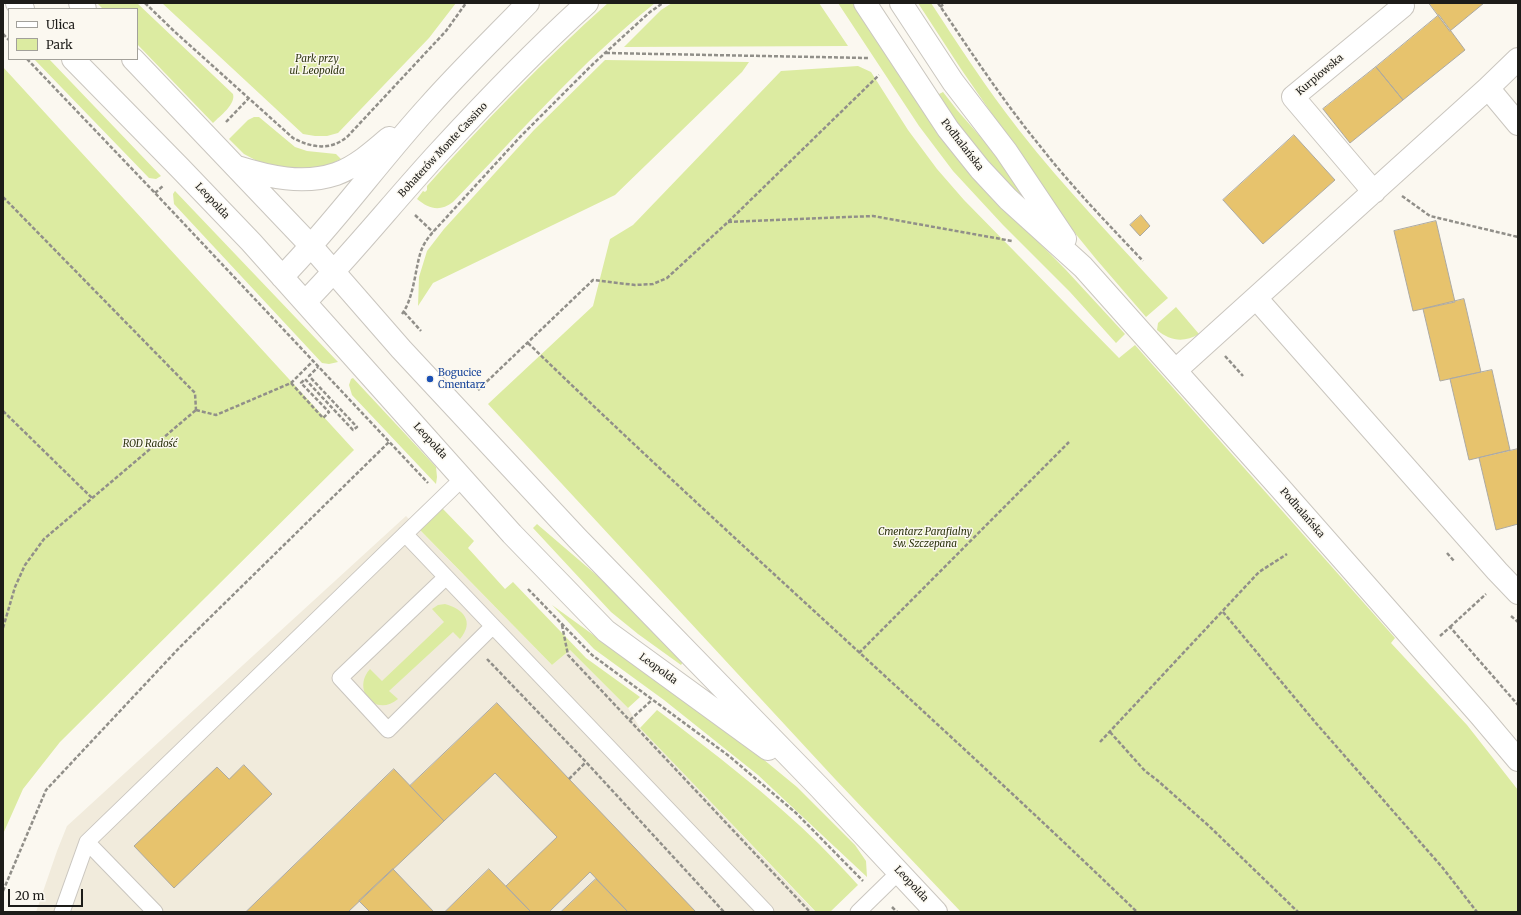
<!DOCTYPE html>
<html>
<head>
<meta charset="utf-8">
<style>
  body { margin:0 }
  #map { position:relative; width:1521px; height:915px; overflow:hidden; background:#fbf8f0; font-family:Merriweather,serif }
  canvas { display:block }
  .frame { position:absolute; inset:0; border:4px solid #1d1c19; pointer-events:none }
  .legend { position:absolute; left:8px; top:8px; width:130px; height:52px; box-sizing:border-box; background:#fbf8f0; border:1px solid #a2a09a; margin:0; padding:5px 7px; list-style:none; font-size:12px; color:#1d1c19 }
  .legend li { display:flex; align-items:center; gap:8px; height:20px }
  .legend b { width:20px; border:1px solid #a2a09a }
  .scale { position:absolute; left:8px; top:889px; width:75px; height:18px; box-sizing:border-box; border:2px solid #1d1c19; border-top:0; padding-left:5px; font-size:12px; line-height:14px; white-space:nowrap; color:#1d1c19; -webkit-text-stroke:3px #fbf8f0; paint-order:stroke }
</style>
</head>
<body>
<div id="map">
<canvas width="1521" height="915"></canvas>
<div class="frame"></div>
<ul class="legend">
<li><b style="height:5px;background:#fff"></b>Ulica</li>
<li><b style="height:11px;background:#dceba1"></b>Park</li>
</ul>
<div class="scale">20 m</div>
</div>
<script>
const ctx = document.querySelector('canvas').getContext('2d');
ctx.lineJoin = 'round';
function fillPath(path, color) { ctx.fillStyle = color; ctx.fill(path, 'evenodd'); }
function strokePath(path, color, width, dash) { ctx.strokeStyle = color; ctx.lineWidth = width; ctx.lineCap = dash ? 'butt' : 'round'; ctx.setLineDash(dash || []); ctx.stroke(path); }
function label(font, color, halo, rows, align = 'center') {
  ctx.font = font + ' Merriweather,serif'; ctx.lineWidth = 3; ctx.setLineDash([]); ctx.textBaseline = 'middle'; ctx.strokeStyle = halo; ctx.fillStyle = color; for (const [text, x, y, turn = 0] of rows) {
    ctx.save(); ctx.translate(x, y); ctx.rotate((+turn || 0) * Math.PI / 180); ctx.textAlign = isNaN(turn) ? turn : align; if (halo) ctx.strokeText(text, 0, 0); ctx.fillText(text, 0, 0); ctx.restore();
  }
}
const built = new Path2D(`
  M406 516 552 665 570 650 628 708 640 728 815 912H36L57 851 67 826Z`);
const green = new Path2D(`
  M97 3H137L233 94C236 104 220 116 213 123L137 44V9H103Z
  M162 3H456L429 38 338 133 327 136H315L303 134Z
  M608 3H655C581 62 519 134 453 202 440 212 429 209 417 199L423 191 425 192 427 190V186C484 122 544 60 608 3Z
  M672 3H819L848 46 624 47 661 10Z
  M838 3H853L921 108 1000 203 1066 270 1125 334 1116 343 1070 292 1003 225 953 171 919 126Z
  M918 3H931C959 46 987 89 1019 130 1065 189 1118 243 1168 298L1146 317 1096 259 1070 227 961 69Z
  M34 59H49L161 176 156 179 149 178Z
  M605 60 749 62 742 72 615 195 433 283 418 306 419 277 427 251 444 229 534 130Z
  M858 66 871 72 908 130 937 169 964 200 1119 358 1135 345 1395 638 1391 643 1467 725 1518 790V912H961L835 779 488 404 593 306 610 239 633 225 781 71Z
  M3 67 354 450 60 742 23 789 3 834Z
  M943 92 957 110 999 158 1036 210 999 178 966 137 937 95Z
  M254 117H259L295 147 307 151 336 154 341 159 329 165 308 170 273 167 259 162 244 154 229 139 248 120Z
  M175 191 338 362 329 364 322 363 174 204 173 194Z
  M1176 307 1199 334C1184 343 1170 341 1157 330L1158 323Z
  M353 378 436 467 437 477 436 484 352 395 349 385 351 379Z
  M442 508 474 541 468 548 505 589 513 582 586 658 640 697 628 708 570 650 552 665 419 529Z
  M537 524 600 578 679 657 683 662 681 665 638 634 611 612 533 528Z
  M445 604C463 609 475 621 460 639L453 632 389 691 398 699C376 718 351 690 370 669L382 681 444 622 432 609 438 605Z
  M552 605 752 750 797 787 855 845 866 861 867 877 758 775 664 700 594 649Z
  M657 710C713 752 770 796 820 845 833 858 846 872 858 885L830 912H816L640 728Z`);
const building = new Path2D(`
  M1429 3H1484L1450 31Z
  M1439 15 1465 50 1403 100 1376 67Z
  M1376 67 1403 100 1350 143 1323 109Z
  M1294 135 1335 180 1263 244 1223 200Z
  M1141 215 1150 226 1140 236 1130 225Z
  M1436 221 1455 302 1413 311 1394 231Z
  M1464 299 1481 372 1440 381 1423 309Z
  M1492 370 1510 450 1469 460 1450 379Z
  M1518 449V524L1496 530 1479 458Z
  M497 703 569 779 696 912H628L590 872 549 912H531L506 886 557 837 495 773 444 821 410 786Z
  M244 765 272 794 174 888 134 846 217 767 229 779Z
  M394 769 444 821 348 912H246Z
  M393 869 434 912H370L359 901Z
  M489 869 531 912H445Z
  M596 879 628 912H561Z`);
const path = new Path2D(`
  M145 3 175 32 293 138C312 148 331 151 348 136L446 31 466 3
  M938 3C971 52 1003 101 1040 146 1072 187 1108 224 1143 261
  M940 7 945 3
  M3 34 9 40
  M606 53 868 58
  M27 59 155 193 428 483
  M226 122 248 99
  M155 193 164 185
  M1402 196 1430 216 1518 237
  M3 197 195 393 196 410
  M415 215 433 232
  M728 222 873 216 1012 241
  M404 312 421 331
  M402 314C414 298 415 269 421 251 424 243 428 238 433 232L520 137 593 64 650 12 663 3
  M528 343C727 536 937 719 1137 912
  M1225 356 1243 376
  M291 383 323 418 329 412 301 383 305 379 353 430 357 427 309 376 318 367
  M478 390 593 280 635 285 653 284 667 278 728 222 879 75
  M196 410 216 415 291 383 313 361
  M3 411 92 498
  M1447 553 1454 561
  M528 589 592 655 729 756 796 813 863 881
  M1223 612 1315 722 1442 867 1477 912
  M1511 616 1518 622
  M562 625 568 655 810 912
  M1450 627 1486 594
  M3 628 15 587 25 565 44 539 196 410
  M1440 636 1450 627 1518 705
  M859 653 1069 442
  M487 659 586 762 724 912
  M630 720 652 700
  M1110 732 1145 771 1157 780 1209 826 1298 912
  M1100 742 1259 572 1287 554
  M569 779 586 762
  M3 891 46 790 180 647 389 442
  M892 907 897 912`);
const service = new Path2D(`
  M405 534 766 912
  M446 577 340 678 388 730 493 626
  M87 842 155 912
  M62 912 87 842 463 478
  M858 912 899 872`);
const minor = new Path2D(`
  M865 3 948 129 980 169 1008 199 1083 267 1281 489 1480 715 1518 760
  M901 3 953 82 1006 151 1065 239
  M1488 88 1518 124
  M1374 192 1293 97 1403 6 1401 3
  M1256 298 1497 571 1518 593
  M1176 370 1488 88 1518 59`);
const tertiary = new Path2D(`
  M17 3 23 9
  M80 3 85 9
  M73 59 180 168 251 242 512 534 606 631 768 749
  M133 59 312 247 401 349 577 538 819 787 936 912
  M237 167C269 177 303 185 336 174 356 167 374 151 389 138
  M282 277C335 223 378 162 429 106 460 71 495 37 528 3
  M305 302C352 254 394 201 440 151 487 100 535 50 587 3`);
const markers = [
  [430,379,4,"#1a4fb4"]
];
const parkNames = [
  ["Park przy",317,59],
  ["ul. Leopolda",317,71],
  ["ROD Radość",150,444],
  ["Cmentarz Parafialny",925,532],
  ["św. Szczepana",925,544]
];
const streetNames = [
  ["Kurpiowska",1320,75,-40],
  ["Podhalańska",962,145,52],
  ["Bohaterów Monte Cassino",443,150,-47],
  ["Leopolda",212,201,47],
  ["Leopolda",430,441,48],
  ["Podhalańska",1302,513,49],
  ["Leopolda",658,669,36],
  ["Leopolda",911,884,47]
];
const transitNames = [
  ["Bogucice",438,373],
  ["Cmentarz",438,385]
];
fillPath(built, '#f1ebdc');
fillPath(green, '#dceba1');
fillPath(building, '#e7c36d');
strokePath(building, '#aca9a2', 1);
strokePath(service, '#cac6bf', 17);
strokePath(minor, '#cac6bf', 24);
strokePath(tertiary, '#cac6bf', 24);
strokePath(path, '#918f89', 2.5, [4, 2]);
strokePath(service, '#fff', 15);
strokePath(minor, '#fff', 22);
strokePath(tertiary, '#fff', 22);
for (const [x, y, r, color] of markers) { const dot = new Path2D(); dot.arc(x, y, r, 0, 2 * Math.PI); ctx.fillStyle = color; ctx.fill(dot); strokePath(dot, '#fbf8f0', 1.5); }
label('italic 10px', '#2c330d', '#fbf8f0', parkNames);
label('10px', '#1d1c19', '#fbf8f0', streetNames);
label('10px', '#164399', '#fbf8f0', transitNames, 'left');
</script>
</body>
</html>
